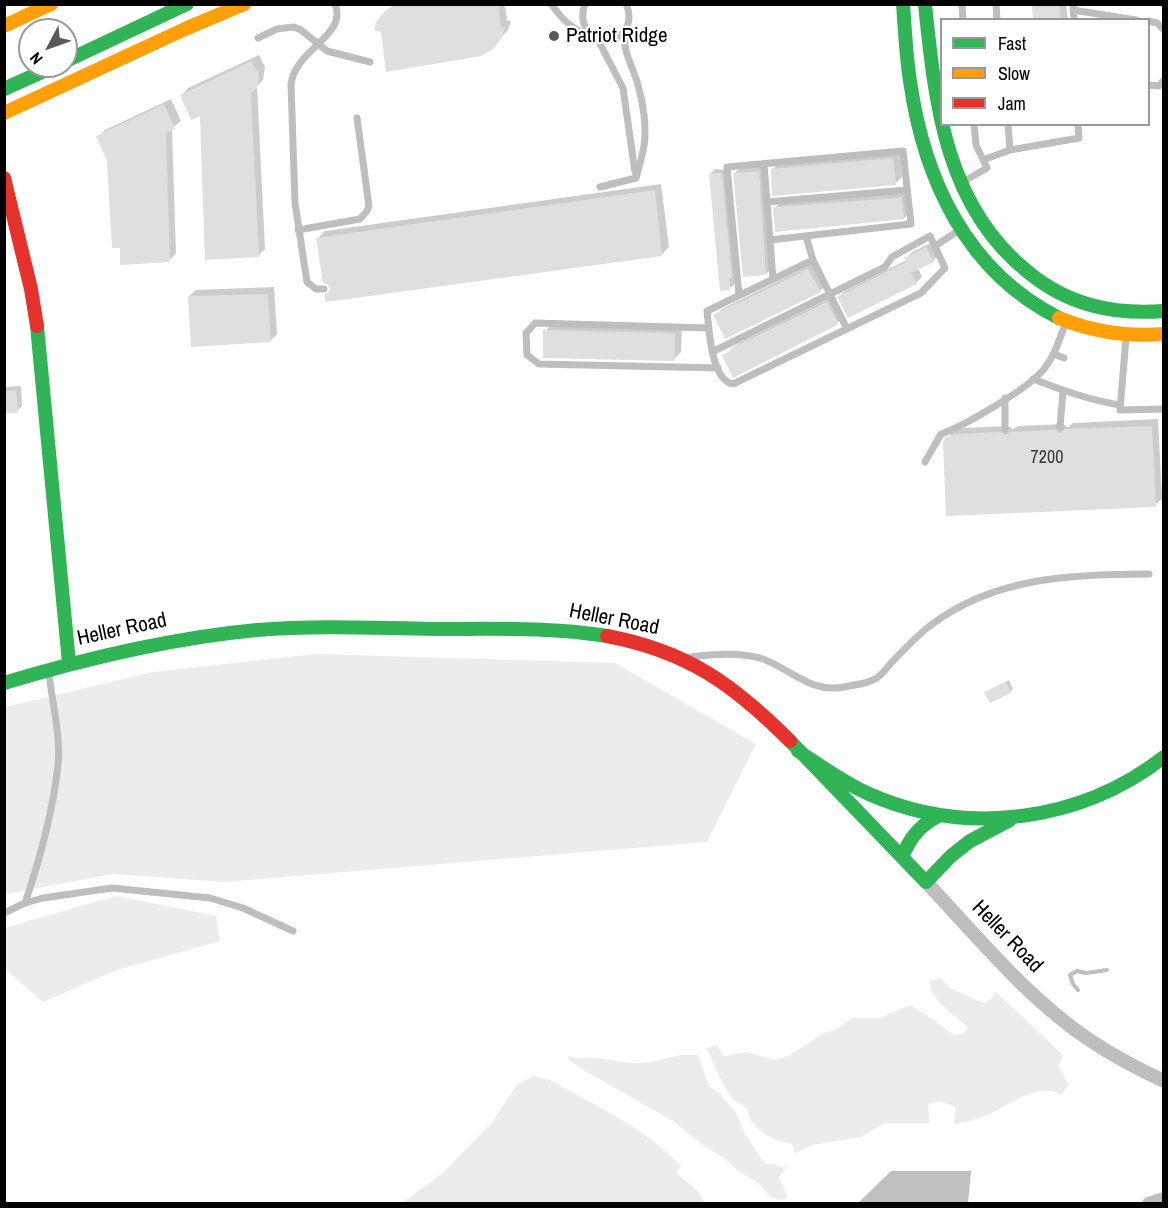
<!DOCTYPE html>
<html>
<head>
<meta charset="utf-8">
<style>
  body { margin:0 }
  #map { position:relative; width:1168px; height:1208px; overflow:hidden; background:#fff; font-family:"Archivo Narrow",sans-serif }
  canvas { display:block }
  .frame { position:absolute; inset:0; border:6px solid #000; pointer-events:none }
  .legend { position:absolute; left:940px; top:18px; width:210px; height:108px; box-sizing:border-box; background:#fff; border:2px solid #999; margin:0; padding:8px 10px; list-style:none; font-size:18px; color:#000 }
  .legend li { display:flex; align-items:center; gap:12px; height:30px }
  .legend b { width:30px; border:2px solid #999 }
  .north { position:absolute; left:18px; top:18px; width:60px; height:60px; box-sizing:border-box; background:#fff; border:2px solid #999; border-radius:50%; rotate:229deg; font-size:16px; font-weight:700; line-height:24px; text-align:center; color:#000 }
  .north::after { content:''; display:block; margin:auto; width:21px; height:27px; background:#595959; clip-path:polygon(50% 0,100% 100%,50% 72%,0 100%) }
</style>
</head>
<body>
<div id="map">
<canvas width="1168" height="1208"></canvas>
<div class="frame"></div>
<ul class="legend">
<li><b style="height:8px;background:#30b455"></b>Fast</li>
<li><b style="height:8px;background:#ff9f0a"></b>Slow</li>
<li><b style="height:8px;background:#e5322d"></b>Jam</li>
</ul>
<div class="north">N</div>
</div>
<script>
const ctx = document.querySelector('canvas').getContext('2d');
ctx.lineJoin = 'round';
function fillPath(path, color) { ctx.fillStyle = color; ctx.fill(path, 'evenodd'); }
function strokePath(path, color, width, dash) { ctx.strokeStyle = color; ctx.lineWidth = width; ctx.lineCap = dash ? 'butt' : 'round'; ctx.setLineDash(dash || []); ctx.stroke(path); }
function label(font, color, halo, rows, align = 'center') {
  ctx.font = font + ' "Archivo Narrow",sans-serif'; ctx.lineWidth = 4.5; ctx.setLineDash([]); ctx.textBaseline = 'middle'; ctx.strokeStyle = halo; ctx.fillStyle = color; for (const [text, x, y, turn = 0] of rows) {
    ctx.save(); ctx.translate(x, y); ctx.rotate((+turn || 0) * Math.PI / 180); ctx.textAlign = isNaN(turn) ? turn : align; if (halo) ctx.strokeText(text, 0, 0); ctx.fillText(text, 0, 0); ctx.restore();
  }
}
const green = new Path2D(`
  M315 654 615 663 756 744 707 842 224 882 113 874 5 894V707L153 672Z
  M116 896 216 916 220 941 117 970 43 1002 5 969V928Z
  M941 978 950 988 984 1003 990 1000 996 992 1059 1051 1063 1057 1058 1066 1069 1085 1061 1095C1037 1080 1005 1109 982 1117 974 1121 963 1122 954 1124L956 1107 938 1101 928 1105 930 1123H885L861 1137 812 1145 795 1153 792 1144C777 1141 761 1135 752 1122 749 1118 749 1113 747 1110 743 1104 736 1103 732 1098 721 1083 714 1065 707 1048L717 1045 724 1056 747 1052 774 1060 788 1056 824 1033 835 1030 852 1018H880L910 1005 933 1019 953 1035 962 1034 968 1028C956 1014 929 1001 930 981Z
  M682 1055H698L709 1086 719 1093 735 1111 746 1136 763 1161 767 1164H774L783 1168 789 1164 779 1177 788 1198 781 1200 770 1196 758 1183 736 1169 725 1159 703 1145 673 1121 582 1069 567 1058 571 1056 576 1059C595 1054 616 1063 636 1063 652 1063 667 1058 682 1055Z
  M534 1076 550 1080C596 1106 644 1127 681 1166L676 1173 697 1190 705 1203H402L444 1172 493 1121 517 1085Z`);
const water = new Path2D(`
  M891 1171H971L968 1203H858Z`);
const shadow = new Path2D(`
  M394 4H505L507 20 511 21 508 30 492 48 387 11Z
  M1033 4H1066L1068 20H1035Z
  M259 55 265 67 263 80 257 86 265 249 258 256 201 114 182 95 188 88Z
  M171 99 181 121 172 128 176 253 170 260 121 246 109 160 98 137 105 130Z
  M900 151 902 177 895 184 773 169 780 162Z
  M765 165 773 267 766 274 735 173 742 167Z
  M715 169 726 170 735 284 730 288 710 174Z
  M661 184 669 247 662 254 331 291 318 238 325 231Z
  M909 191 911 211 904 218 775 208 781 201Z
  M933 242 939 254 933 261 918 268 922 277 916 283 839 297 845 291 907 260 906 258 912 252Z
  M815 263 827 284 820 291 715 316 722 309Z
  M274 287 277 334 270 341 189 296 196 290Z
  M834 296 844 316 836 324 724 356 739 343Z
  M552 324 682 327 681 352 674 359 545 331Z
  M21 386 22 406 17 411 4 412V387Z
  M1158 419 1162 499 1155 505 946 439 953 432 963 428 1008 426 1013 429 1018 426 1063 424 1068 427 1073 423Z
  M1009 680 1013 689 1010 692H986Z`);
const stream = new Path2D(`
  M1078 990 1073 984 1070 975 1077 971 1086 973 1107 970`);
const building = new Path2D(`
  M396 4H498L501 27 505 28 501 39 493 49 481 56 386 72 381 32 374 30 376 22 386 10Z
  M1032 4H1059L1061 20H1033Z
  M251 61 259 75 257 88 251 93 259 257 205 260 200 116 191 120 180 95Z
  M164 104 175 129 166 133 170 262 120 265V248H112L107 161 96 136Z
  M893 158 896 185 772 196 771 169Z
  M759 171 766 275 743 277 733 173Z
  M719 173 722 174 732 278 729 279 730 290 720 291 709 174Z
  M655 190 662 256 326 302 324 295 329 292 330 288 327 284 323 283 316 238Z
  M897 198 902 197 904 219 775 232 773 207Z
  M926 247 934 262 911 273 917 284 848 318 837 297 906 262 904 258Z
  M808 269 821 292 725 339 713 315Z
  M268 294 271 342 191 347 188 296Z
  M827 302 838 323 837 325 733 378 722 355 731 351 730 349Z
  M543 330 675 333V361L543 358Z
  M16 390 18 413H4V391Z
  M1152 426 1156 507 946 516 943 443 945 438 955 434 1000 432 1006 435 1010 432 1055 430 1060 433 1065 429Z
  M1006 682 1011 693 990 703 984 692Z`);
const lane = new Path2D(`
  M551 4C557 12 562 19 570 25 584 36 617 50 627 27 630 19 630 12 626 4
  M585 4C581 16 582 24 590 34
  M962 4 963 20
  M996 4 997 20
  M1073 4 1074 20
  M1073 10 1136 20
  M1148 21 1157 23 1164 30
  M625 31C622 52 633 66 638 85 643 102 647 128 644 146 642 157 639 167 636 178
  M258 38 277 29 294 27 301 30 327 51 370 62
  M597 38 623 88 635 172
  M1148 85 1159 86 1164 80
  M1010 150 1079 138 1078 124
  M983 160 1010 150 1008 124
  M764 164 773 279
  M961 183 987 168 976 145 974 124
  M600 187 636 178
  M767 202 907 190
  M298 230 360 219 367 211 369 206 357 118
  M806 236 813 260 847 329
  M935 246 958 231
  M324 289H316L307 282 295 203 291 84C296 48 348 36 335 4
  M739 295 727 167 903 151 911 224 770 240
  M709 328 535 323 526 333 527 355 539 364 718 368
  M1126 338 1120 410 1164 409
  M712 352 885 267 892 257 930 236 945 268 921 293 733 384C711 380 709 329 707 311L813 260
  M1054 354 1064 358
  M1033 379C1062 390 1089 400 1120 405
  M1060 427 1063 391
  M1005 429V398
  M925 462 941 434C964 426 1031 387 1044 369 1055 355 1060 338 1066 322
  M691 657C713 654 738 652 760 658 789 667 810 694 844 687 853 685 867 684 875 679 881 676 887 668 891 663 904 650 916 636 931 625 994 577 1073 574 1149 574
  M25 903C40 859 53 811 58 765 61 735 52 703 49 673
  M4 913 25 903 43 898 112 888 210 898 243 908 293 931`);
const street = new Path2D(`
  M926 882C978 937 1028 999 1091 1041 1114 1056 1138 1069 1164 1081
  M1149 1204 1164 1199`);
const fast = new Path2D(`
  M903 4C905 30 906 56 910 81 924 180 967 272 1059 318
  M925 4C935 102 945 206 1028 272 1068 305 1113 315 1164 311
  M66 61 187 4
  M4 89 55 66
  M37 326 69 663
  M4 683C87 658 171 638 257 630 317 625 379 628 439 629 495 629 551 627 607 636
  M790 741 926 882
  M798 751C821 766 844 783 869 794 966 837 1080 822 1164 757
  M902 857C910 838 919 826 938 816
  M926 882 951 856 970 841 1010 820`);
const slow = new Path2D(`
  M4 26 51 4
  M4 113 185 29 244 4
  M1059 318C1093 332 1127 337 1164 334`);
const jam = new Path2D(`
  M4 178 31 289 37 326
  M607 636C687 651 733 684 790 741`);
const markers = [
  [554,36,6,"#595959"]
];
const numberNames = [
  ["7200",1047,458]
];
const poiNames = [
  ["Patriot Ridge",566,36]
];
const streetNames = [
  ["Heller Road",614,620,11],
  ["Heller Road",122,630,-12],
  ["Heller Road",1007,937,46]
];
fillPath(green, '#ececec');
fillPath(water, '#bfbfbf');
fillPath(shadow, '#0003');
strokePath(stream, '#bfbfbf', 4);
fillPath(building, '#dfdfdf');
strokePath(lane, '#bebebe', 7);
strokePath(street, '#bebebe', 14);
strokePath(fast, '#30b455', 14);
strokePath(slow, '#ff9f0a', 14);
strokePath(jam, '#e5322d', 14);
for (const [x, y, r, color] of markers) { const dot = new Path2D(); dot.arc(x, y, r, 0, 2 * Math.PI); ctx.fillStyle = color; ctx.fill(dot); strokePath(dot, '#fff', 2); }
label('18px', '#383838', null, numberNames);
label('21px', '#000', '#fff', poiNames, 'left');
label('21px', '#000', '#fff', streetNames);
</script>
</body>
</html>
